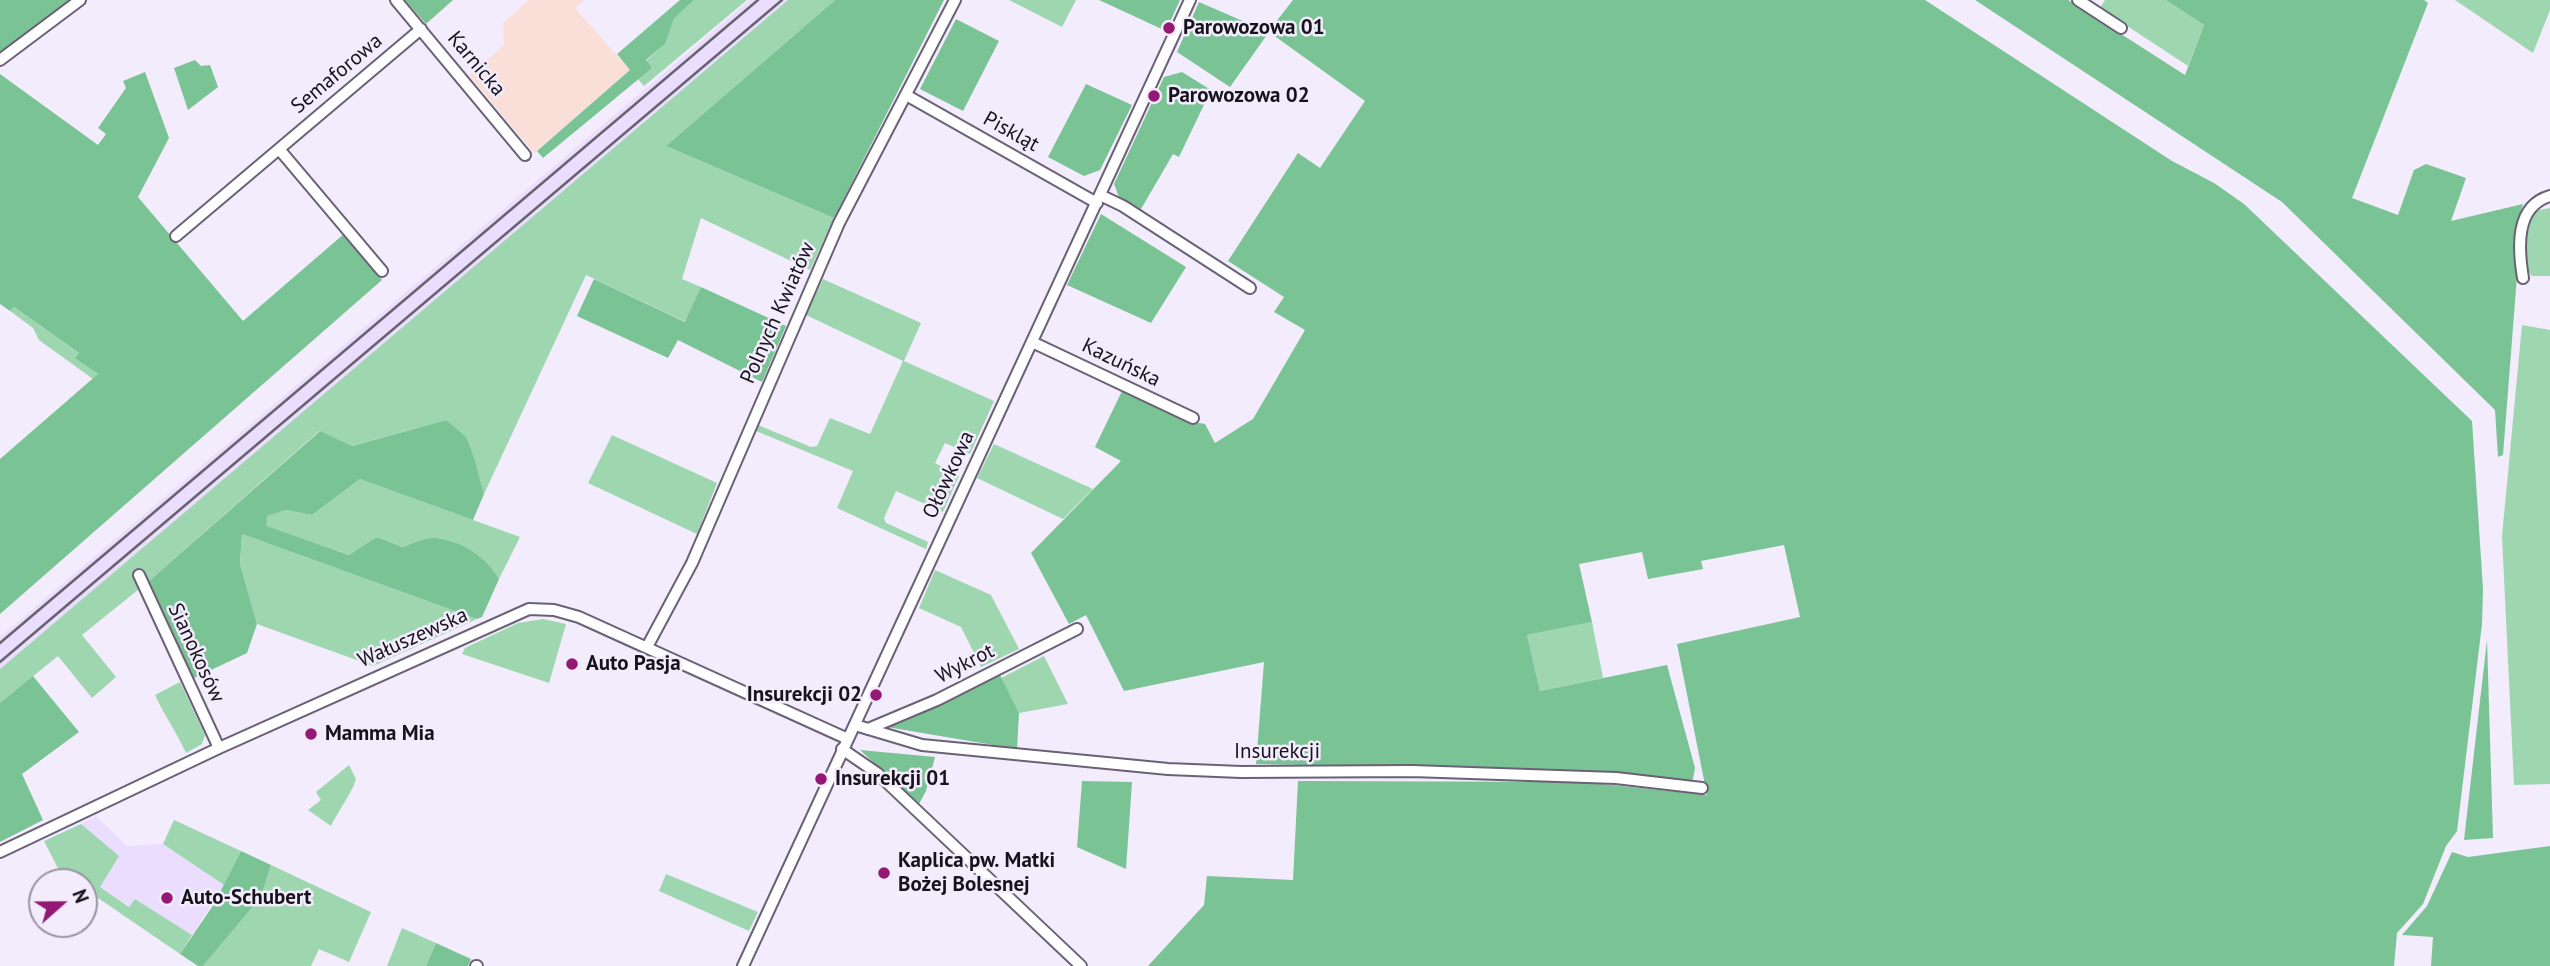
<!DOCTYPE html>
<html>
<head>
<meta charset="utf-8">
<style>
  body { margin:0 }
  #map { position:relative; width:2550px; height:966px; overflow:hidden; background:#f2ecfc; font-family:"PT Sans",sans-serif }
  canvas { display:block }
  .north { position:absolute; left:28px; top:868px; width:70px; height:70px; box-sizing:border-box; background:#f2ecfc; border:2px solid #9a95a2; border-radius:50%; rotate:69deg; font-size:19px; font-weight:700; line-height:28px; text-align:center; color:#17131c }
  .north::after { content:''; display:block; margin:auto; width:24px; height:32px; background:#941974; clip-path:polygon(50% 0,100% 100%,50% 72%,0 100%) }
</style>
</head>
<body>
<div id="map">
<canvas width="2550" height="966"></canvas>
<div class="north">N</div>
</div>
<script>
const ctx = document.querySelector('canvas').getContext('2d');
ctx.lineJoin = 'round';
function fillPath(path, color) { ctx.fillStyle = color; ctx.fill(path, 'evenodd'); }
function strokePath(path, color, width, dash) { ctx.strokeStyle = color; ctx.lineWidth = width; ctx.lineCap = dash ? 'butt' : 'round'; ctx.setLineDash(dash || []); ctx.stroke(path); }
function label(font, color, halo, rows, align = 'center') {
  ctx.font = font + ' "PT Sans",sans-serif'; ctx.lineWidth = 5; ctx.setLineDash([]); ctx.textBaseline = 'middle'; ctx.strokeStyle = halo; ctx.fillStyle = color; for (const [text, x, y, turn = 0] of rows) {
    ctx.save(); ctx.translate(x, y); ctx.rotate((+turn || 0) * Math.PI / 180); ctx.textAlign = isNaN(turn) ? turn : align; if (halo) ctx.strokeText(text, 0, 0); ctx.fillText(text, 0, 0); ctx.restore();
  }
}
const commercial = new Path2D(`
  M529 0H584L575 8 630 70 534 153 469 75 504 45 503 23Z`);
const built = new Path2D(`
  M750 0H788L0 669V637Z
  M96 816 127 846 163 844 224 885 192 935 135 899 130 907 99 886 81 824Z`);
const green = new Path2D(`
  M694 0H747L644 86 638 79 652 68 646 61 665 44 674 19Z
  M788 0H835L666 146 834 218 810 270 701 218 682 279 701 287 686 322 586 275 484 494 475 460 446 420 351 446 319 431 149 581 82 635 116 677 92 698 58 656 0 703V669Z
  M1009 0H1076L1062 27Z
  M2105 0H2166L2204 25 2188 66 2100 8Z
  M2455 0H2550V10L2533 53Z
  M2550 208V276H2532L2524 266 2527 219 2533 211Z
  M823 279 921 323 904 361 994 401 970 454 945 443 935 463 959 476 943 512 896 491 884 518 886 523 928 542 926 549 837 508 853 471 756 431 758 425 811 447 817 446 830 418 870 434 903 361 806 315Z
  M14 307 80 354 76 358 98 374 93 379 39 340 33 328 10 311Z
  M2522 325 2550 330V784L2514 785 2502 536Z
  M612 435 717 483 697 534 588 483Z
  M994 444 1093 489 1063 519 977 478Z
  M360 479 520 537 499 579C487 557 461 540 435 538 425 537 411 544 402 547L377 537 350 555 265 527 266 516 286 510 312 515Z
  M242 534 477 619 373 666 257 624 240 564Z
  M935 570 991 595 1019 649 981 667 961 627 919 608Z
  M543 619 566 624 549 683 462 654 465 648 518 623Z
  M1592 622 1603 678 1540 691 1527 635Z
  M1044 656 1068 704 1019 713 1001 678Z
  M180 682 205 735 202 744 186 753C176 731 164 715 155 695Z
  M349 765 356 779C352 793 338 811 331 826L308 810 321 800 316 792Z
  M174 820 241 851 224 885 163 844Z
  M81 824 119 856 100 887 129 907 135 899 192 935 180 954 98 898 84 906V882H65L44 841Z
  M271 865 371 912 349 962 319 949 311 966H203L261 897Z
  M666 874 758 912 749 931 659 891Z
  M402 928 436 943 426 966H387Z`);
const forest = new Path2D(`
  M0 0H70L0 52Z
  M405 0H453L426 24Z
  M680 0H694L674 19 665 44 646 60 652 68 543 158 537 151 630 70 617 54Z
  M835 0H944L834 218 666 146Z
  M1099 0H1180L1166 31Z
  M1293 0H1925L2172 161 2214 183 2244 204 2472 421 2483 589 2482 624 2457 831 2446 846 2423 904 2397 933 2394 966H1148L1204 905 1207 876 1293 880 1298 781 1584 782 1707 795 1677 644 1800 617 1784 545 1701 561 1703 569 1648 579 1642 552 1579 564 1592 622 1527 635 1540 691 1667 665 1695 768 1693 779 1686 784 1591 771 1256 764 1264 662 1124 691 1086 615 1069 624 1031 553 1121 461 1095 447 1122 391 1188 421 1205 424 1215 443 1253 419 1305 330 1274 312 1284 297 1228 261 1298 153 1320 168 1365 101 1269 32 1230 87 1177 52 1199 2 1268 32Z
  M1975 0H2068L2185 75 2204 25 2166 0H2424L2428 3 2352 198 2398 215 2414 170 2426 164 2466 178 2451 221 2523 204 2516 228 2517 276 2503 455 2498 457 2495 410 2282 202Z
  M956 19 999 41 963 111 920 89Z
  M195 60 201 66 210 65 218 87 188 110 174 68Z
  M145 72 169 138 138 197 243 321 345 233 382 280 0 614V459L98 374 75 358 79 353 14 307 10 311 0 304V74L98 145 106 134 98 128 126 88 123 81Z
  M1182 72 1211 90 1179 157 1173 154 1141 209 1119 197 1114 184 1164 77Z
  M1086 84 1132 105 1100 170 1084 176 1048 157Z
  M1101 214 1186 267 1151 323 1067 285Z
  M594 279 685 322 701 287 786 326 762 382 678 340 668 358 577 316Z
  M446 420 466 437 475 460 484 494 473 520 360 479 312 515 286 510 267 516 266 526 349 555 377 537 402 547C411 544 425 537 435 538 461 540 487 557 499 579L482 617 477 619 242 534 240 564 257 624 247 653 194 678 149 581 320 431 352 446Z
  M2487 640 2493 838 2464 840Z
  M998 671 1019 713 1017 749 887 727Z
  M33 676 79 732 22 774 43 820 0 842V703Z
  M860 750 935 757 926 791 919 804Z
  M1082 781 1132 782 1126 869 1077 847Z
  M2550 846V966H2431L2433 937 2402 935 2427 906 2452 852 2468 857Z
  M241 851 271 865 261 897 203 966H198L180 954 214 904Z
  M436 943 471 959 468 966H426Z`);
const minor = new Path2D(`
  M396 0 525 155
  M2078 0 2121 28
  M0 60 80 0
  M906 95 1097 203
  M279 149 382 271
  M1100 195 1123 206 1250 288
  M176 236 421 29
  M2523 278C2518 248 2515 206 2550 196
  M1032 342 1193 418
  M139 575 219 748
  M647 647 692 563 839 223 955 0
  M855 725 922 745 1168 769 1241 772 1412 771 1616 778 1702 788
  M868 729 937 700 1077 629
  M842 749 877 773 1081 966
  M0 852 219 748 529 609 554 610 579 617 848 739
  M476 966H477
  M743 966 1190 0`);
const rail = new Path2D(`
  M0 643 758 0
  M0 662 782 0`);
const markers = [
  [1169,28,7,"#941974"],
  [1154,96,7,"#941974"],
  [572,664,7,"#941974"],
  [876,695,7,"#941974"],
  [311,734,7,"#941974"],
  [821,779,7,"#941974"],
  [884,873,7,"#941974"],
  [167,898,7,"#941974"]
];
const poiNames = [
  ["Parowozowa 01",1183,28],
  ["Parowozowa 02",1168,96],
  ["Auto Pasja",586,664],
  ["Insurekcji 02",862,695,"right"],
  ["Mamma Mia",325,734],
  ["Insurekcji 01",835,779],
  ["Kaplica pw. Matki",898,861],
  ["Bożej Bolesnej",898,885],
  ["Auto-Schubert",181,898]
];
const streetNames = [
  ["Karnicka",476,64,50],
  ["Semaforowa",337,74,-40],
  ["Piskląt",1011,132,29],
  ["Polnych Kwiatów",778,313,-66],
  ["Kazuńska",1121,363,26],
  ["Ołówkowa",949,475,-65],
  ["Wałuszewska",413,638,-24],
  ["Sianokosów",196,653,65],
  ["Wykrot",965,664,-27],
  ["Insurekcji",1277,752]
];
fillPath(commercial, '#f9dfd8');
fillPath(built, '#ebddfe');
fillPath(green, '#9ed6b0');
fillPath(forest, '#7ac394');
strokePath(minor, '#6b6177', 14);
strokePath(minor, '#fff', 10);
strokePath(rail, '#68636f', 2.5);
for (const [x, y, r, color] of markers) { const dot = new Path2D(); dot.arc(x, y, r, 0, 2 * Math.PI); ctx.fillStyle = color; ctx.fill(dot); strokePath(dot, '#f2ecfc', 2.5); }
label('bold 21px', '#17131c', '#f2ecfc', poiNames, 'left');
label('21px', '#17131c', '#f2ecfc', streetNames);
</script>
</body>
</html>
